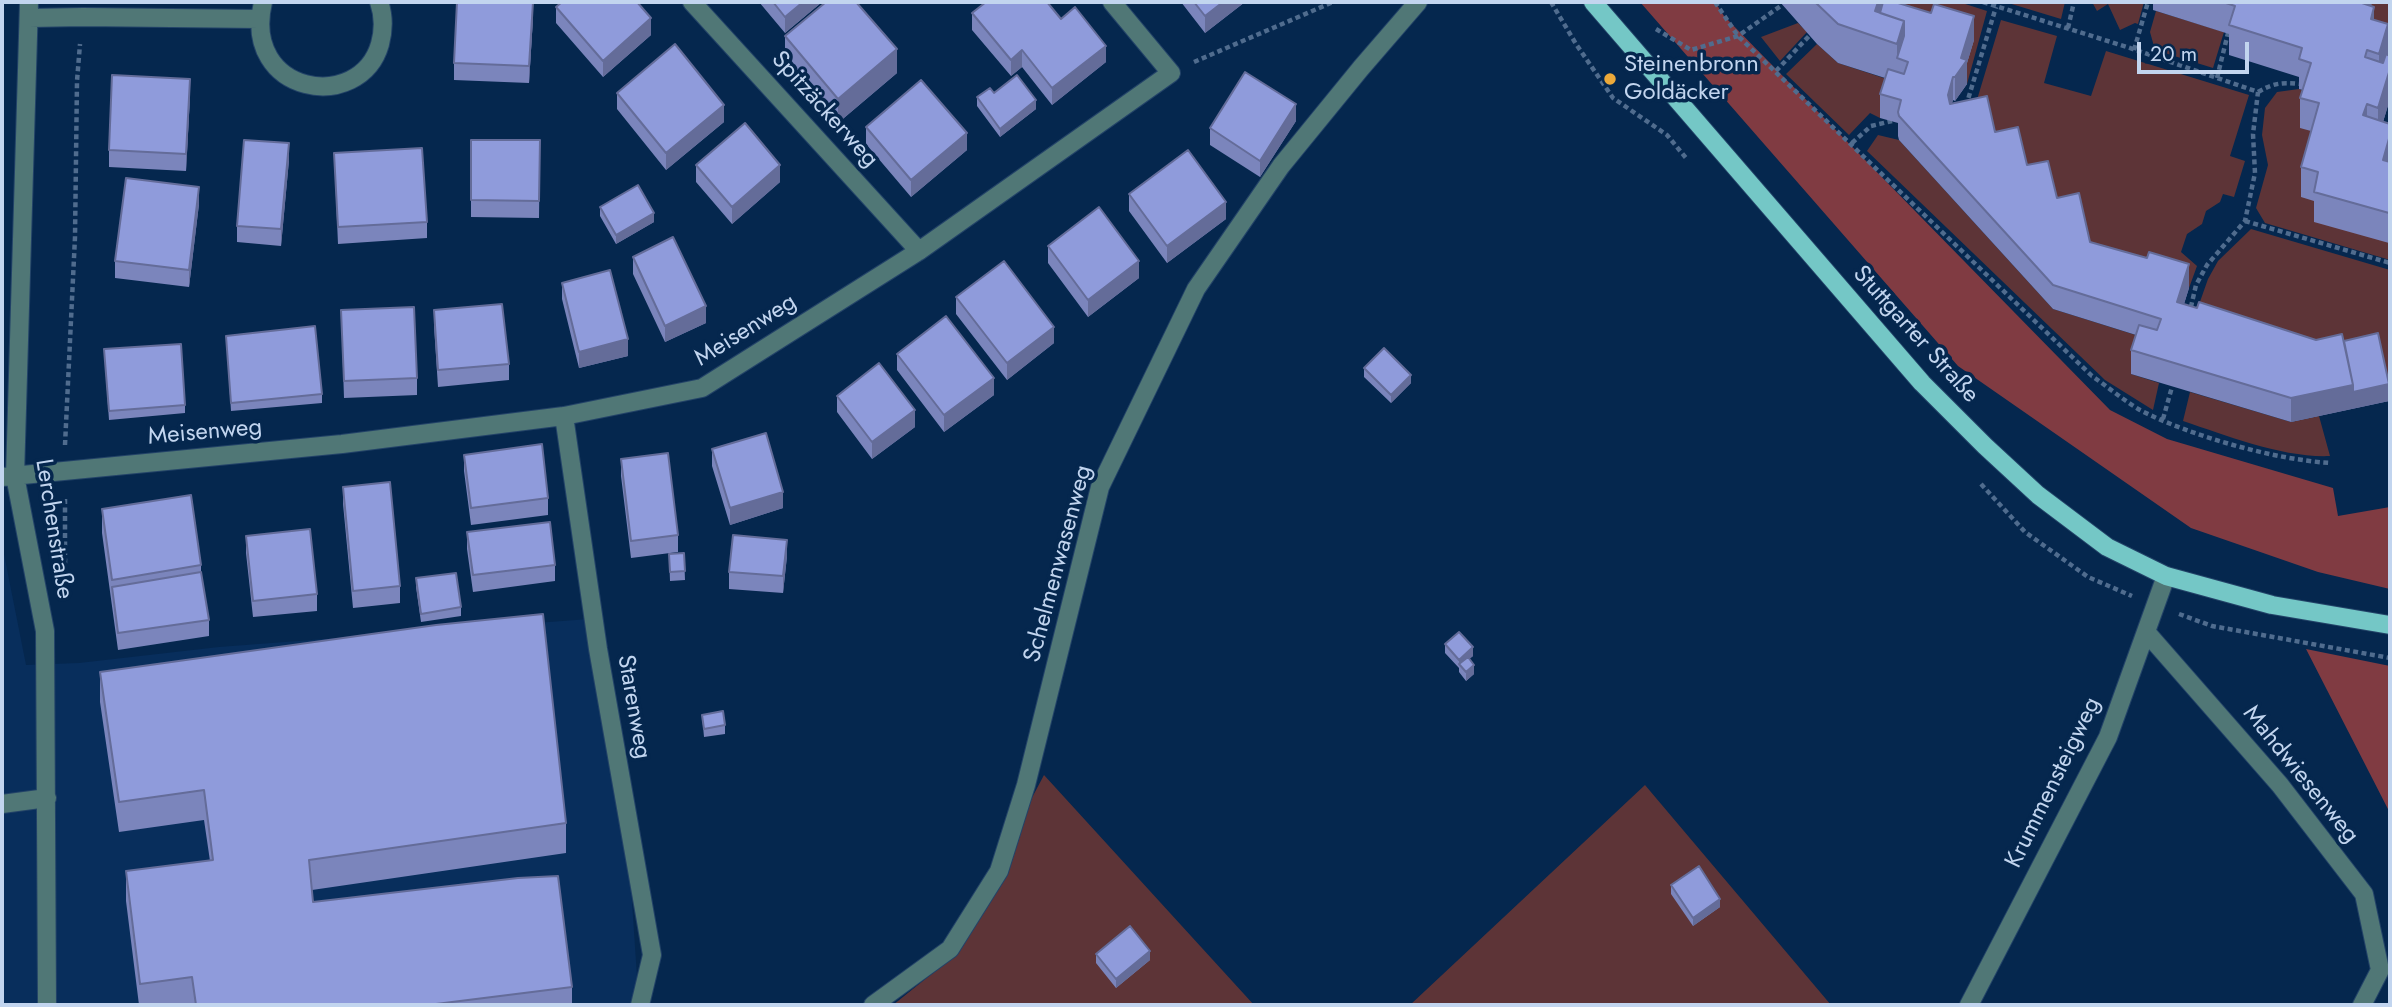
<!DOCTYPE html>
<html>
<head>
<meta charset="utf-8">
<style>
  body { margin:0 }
  #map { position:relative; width:2392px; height:1007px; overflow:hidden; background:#05274e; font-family:Jost,sans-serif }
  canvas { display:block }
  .frame { position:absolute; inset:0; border:4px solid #c2d5ef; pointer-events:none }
  .scale { position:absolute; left:2137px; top:42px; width:112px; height:32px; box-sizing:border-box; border:4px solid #c2d5ef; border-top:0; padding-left:9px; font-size:21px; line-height:24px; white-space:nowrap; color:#c2d5ef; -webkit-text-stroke:5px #05274e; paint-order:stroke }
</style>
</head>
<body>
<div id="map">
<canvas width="2392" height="1007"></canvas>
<div class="frame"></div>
<div class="scale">20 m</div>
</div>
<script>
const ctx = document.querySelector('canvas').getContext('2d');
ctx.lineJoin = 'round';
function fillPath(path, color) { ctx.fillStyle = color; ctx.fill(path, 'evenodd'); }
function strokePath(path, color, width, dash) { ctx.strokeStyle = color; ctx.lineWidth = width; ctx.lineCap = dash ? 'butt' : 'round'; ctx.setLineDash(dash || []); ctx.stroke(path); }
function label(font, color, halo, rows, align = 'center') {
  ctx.font = font + ' Jost,sans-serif'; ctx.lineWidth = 7; ctx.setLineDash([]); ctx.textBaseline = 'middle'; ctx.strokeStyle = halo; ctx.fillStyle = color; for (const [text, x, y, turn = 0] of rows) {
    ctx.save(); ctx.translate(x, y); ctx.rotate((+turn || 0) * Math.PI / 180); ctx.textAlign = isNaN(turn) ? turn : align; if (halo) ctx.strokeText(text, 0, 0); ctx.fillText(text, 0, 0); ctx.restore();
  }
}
const built = new Path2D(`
  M2 544 26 665 79 663 219 647 589 619 628 841 638 992 633 1005H2Z`);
const green = new Path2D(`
  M1896 2H1959L1987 11 1967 84 1961 82 1893 9Z
  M2005 2H2065L2061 19Z
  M2092 2H2144L2138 24 2135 23 2120 30 2108 4 2097 11Z
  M2371 2H2390V30L2387 40 2362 33Z
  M2156 11 2224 32 2213 68 2155 50 2150 32Z
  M2001 20 2057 36 2044 83 2091 96 2106 51 2249 95 2230 156 2245 161 2234 197 2223 194 2220 202 2206 211 2202 224 2187 234 2181 252 2197 266 2189 288 2090 266 1970 123Z
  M1798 23 1807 32 1780 61 1761 37Z
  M1817 44 1838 63 1908 86 1888 93 1880 118 1870 113 1849 135 1786 74Z
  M2299 89 2311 93 2319 133 2318 202 2390 239V260L2265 223 2256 208 2268 165 2262 135 2265 108 2277 92Z
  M1878 135 1899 140 2053 309 2161 343 2131 374 2159 383 2153 410 2105 380 1867 151Z
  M2251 229 2390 270V398L2196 313 2208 279 2218 261Z
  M2190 392 2291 422 2319 416 2330 456C2283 458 2228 436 2183 421Z
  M1044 775 1254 1005H893L944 964Z
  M1645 785 1831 1005H1410Z`);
const forest = new Path2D(`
  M1640 2H1715L1724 16 2110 410 2167 439 2333 488 2338 516 2390 507V589L2318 572 2191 528 1958 366Z
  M2306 649 2390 666V813Z`);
const path = new Path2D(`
  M1551 2 1576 44 1613 98 1667 135 1686 158
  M1715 2 1738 36 2092 376C2108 387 2123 400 2140 410 2190 436 2276 460 2331 463
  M1983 2 2127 47 2258 92 2253 134 2255 173 2245 221 2207 265 2196 285 2190 311
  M2068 28 2074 2
  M1656 29 1691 50 1738 36 1782 5
  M2134 50 2148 2
  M1194 62 1333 2
  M1776 71 1810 35
  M2217 78 2228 33
  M2258 92C2273 83 2283 82 2300 84
  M1966 106 1996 7
  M1852 143 1871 126 1892 121
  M2245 221 2390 263
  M2163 419 2172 387
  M65 445 75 237 77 81 80 44
  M1981 484 2025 532 2088 577 2132 596
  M65 499V578
  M2179 614 2212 626 2390 658`);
const minor = new Path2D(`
  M29 2 15 476 45 631 47 1005
  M263 2C241 95 360 114 380 44 384 29 384 16 379 2
  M692 2 919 251
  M29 18 83 17 259 19
  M564 416 598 649 652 955 640 1005
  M2 477 342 444 564 416 702 388 919 251 1171 73 1112 2
  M2147 633 2280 785 2364 894 2380 970 2362 1005
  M2 804 47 798
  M873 1005 950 949 999 871 1026 785 1100 487 1196 289 1281 166 1361 68 1418 2
  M1969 1005 2108 737 2166 576`);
const major = new Path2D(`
  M1593 2 1922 383 1985 446 2038 495 2107 547 2166 576 2272 605 2390 625`);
const wall = new Path2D(`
  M759 2H822L785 33Z
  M1181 2H1245L1205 33Z
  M1780 2H1895L1974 40 1967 63V84L1955 101 1953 100 1952 103 1995 132 2057 198 2090 242 2189 288 2184 304 2316 340 2344 341 2389 401 2291 422 2131 374V350L2136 335 2053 309 1899 140 1898 136V123L1880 118V94L1885 78 1838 63 1817 44Z
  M2153 2H2372L2371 6 2374 20 2387 55 2390 56V99L2383 122 2390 124V239L2389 243 2314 222V201L2301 197V167L2311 131 2300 128V98L2303 90 2299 89V77L2229 55V34L2153 10Z
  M556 7 651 35 603 77 556 23Z
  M972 13 1061 19 1106 62 1052 105 1022 67 1011 76 972 30Z
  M533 18 529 83 454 80V63Z
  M785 36 897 73 838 123 785 60Z
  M617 93 724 122 666 170 617 109Z
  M994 93 1036 109 1000 137 977 106V97Z
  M190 96 186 171 109 167V150Z
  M1296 121 1260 177 1210 145V128Z
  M866 127 967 150 911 197 866 144Z
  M471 140H540L539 218 471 217Z
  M334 153 427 222V238L338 244Z
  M289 160 281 246 237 242V226Z
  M696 165 780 182 732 224 696 182Z
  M1129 194 1226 219 1167 263 1129 211Z
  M199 204 189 287 115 278V261Z
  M600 207 654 222 616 244 600 216Z
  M1048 246 1139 278 1088 317 1048 263Z
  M633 257 706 323 665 342 633 274Z
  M562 283 628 356 579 368 562 299Z
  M956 297 1054 343 1007 380 956 314Z
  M341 310 417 378V395L344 398Z
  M434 310 509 364V380L438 387 434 326Z
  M226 336 322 394V403L231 411Z
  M104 349 185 405V413L109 420Z
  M897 354 994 395 944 432 897 370Z
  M1364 368 1411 383 1391 403 1364 377Z
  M837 396 915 427 872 459 837 412Z
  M712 449 783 508 730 525 712 466Z
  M464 455 548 498V515L471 525 464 471Z
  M621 459 678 535V552L631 558 621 476Z
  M343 487 400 586V603L353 608 343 504Z
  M102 509 201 565V572L209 620V636L118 650 102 533Z
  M467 532 555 565V581L473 592 467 549Z
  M246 536 317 594V611L253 617 246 553Z
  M684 553 685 580 670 581 669 554Z
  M787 556 783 593 729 589V572Z
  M416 578 461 607V616L421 622 416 587Z
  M1445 644 1473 656 1469 659 1474 674 1466 681 1459 672V668L1445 653Z
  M100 672 566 823V853L312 890 313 902 572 987V1005H139L126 901V871L210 861 204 820 119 832 100 702Z
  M702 715 725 725V734L704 737Z
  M1671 885 1720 907 1693 926 1671 894Z
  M1096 954 1150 960 1116 988 1096 963Z`);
const shadedWall = new Path2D(`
  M533 2V18L529 83V66Z
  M803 2H822L785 33V17Z
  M1223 2H1245L1205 33V16Z
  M1878 2H1884L1882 28 1875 11Z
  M2363 2H2372L2362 33Z
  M2374 7V37L2371 19Z
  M1974 16V40L1967 63V84L1955 101V77Z
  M651 18V35L603 77V61Z
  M1904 21V60L1897 58V44Z
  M2388 24V54L2379 84V54Z
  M1106 46V62L1052 105V88Z
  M897 49V73L838 123V99Z
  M1022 50V67L1011 76V60Z
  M2390 69V99L2378 138V108Z
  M1953 77V100L1948 119V95Z
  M190 79V96L186 171V154Z
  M1036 100V109L1000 137V129Z
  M1296 104V121L1260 177V161Z
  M2367 104V134L2363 115Z
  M724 105V122L666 170V153Z
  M967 133V150L911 197V180Z
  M2390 135V165L2383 160Z
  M289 143V160L281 246V229Z
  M780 165V182L732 224V207Z
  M199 187V204L189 287V270Z
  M1226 202V219L1167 263V246Z
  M2390 209V239L2389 243V213Z
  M654 213V222L616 244V235Z
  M1139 261V278L1088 317V300Z
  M2189 264V288L2177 326V302Z
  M706 306V323L665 342V326Z
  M1054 327V343L1007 380V363Z
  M628 339V356L579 368V352Z
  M1411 375V383L1391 403V395Z
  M994 378V395L944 432V415Z
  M2389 384V401L2291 422V398L2353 385Z
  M915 410V427L872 459V442Z
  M783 492V508L730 525V508Z
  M787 540V556L783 593V576Z
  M1473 647V656L1461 666 1459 664V668V660Z
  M1474 665V674L1466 681V672Z
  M1720 899V907L1693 926V918Z
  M1150 951V960L1116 988V979Z`);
const building = new Path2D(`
  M457 2H533L529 66 454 63Z
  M562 2H637L651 18 603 61 556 7Z
  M773 2H803L785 17Z
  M826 2H856L897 49 838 99 785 36Z
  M986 2H1047L1061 19 1075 7 1106 46 1052 88 1022 50 1011 60 972 13Z
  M1194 2H1223L1205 16Z
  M1815 2H1878L1875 11 1904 21 1897 44 1838 24Z
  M1883 2H1895L1931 13 1934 4 1974 16 1961 58 1967 60 1955 77H1953L1948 95 1950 104 1987 96 1995 132 2018 127 2027 165 2048 161 2057 198 2079 193 2090 242 2147 258 2149 252 2189 264 2177 302 2197 308 2199 302 2316 340 2342 334 2353 385 2291 398 2131 350 2139 325 2157 330 2161 319 2053 285 1899 116 1898 112 1901 100 1880 94 1888 69 1904 74 1908 62 1897 58 1904 36V21L1880 13Z
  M2223 2H2363L2362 3 2374 7 2371 19 2388 24 2379 54 2367 50 2365 57 2383 63 2386 54 2390 56V69L2378 108 2367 104 2363 115 2390 124V135L2383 160 2390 162V209L2389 213 2314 192 2318 172 2301 167 2319 103 2300 98 2311 63 2299 59 2302 48 2229 25 2235 6Z
  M675 44 724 105 666 153 617 93Z
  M1245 72 1296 104 1260 161 1210 128Z
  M112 75 190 79 186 154 109 150Z
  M1017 75 1036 100 1000 129 977 97 990 88 994 93Z
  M921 80 967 133 911 180 866 127Z
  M745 123 780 165 732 207 696 165Z
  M244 140 289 143 281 229 237 226Z
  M471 140H540L539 201 471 200Z
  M422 148 427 222 338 227 334 153Z
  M1188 150 1226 202 1167 246 1129 194Z
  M126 178 199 187 189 270 115 261Z
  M638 185 654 213 616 235 600 207Z
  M1099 207 1139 261 1088 300 1048 246Z
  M673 237 706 306 665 326 633 257Z
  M1004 261 1054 327 1007 363 956 297Z
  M610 270 628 339 579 352 562 283Z
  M502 304 509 364 438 370 434 310Z
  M414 307 417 378 344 381 341 310Z
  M946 316 994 378 944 415 897 354Z
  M315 326 322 394 231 403 226 336Z
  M2378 333 2389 384 2353 392V385L2344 341Z
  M181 344 185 405 109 411 104 349Z
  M1384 348 1411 375 1391 395 1364 368Z
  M879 363 915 410 872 442 837 396Z
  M766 433 783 492 730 508 712 449Z
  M542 444 548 498 471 508 464 455Z
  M668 453 678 535 631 541 621 459Z
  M390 482 400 586 353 591 343 487Z
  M191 495 201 565 112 580 102 509Z
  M550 522 555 565 473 575 467 532Z
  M310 529 317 594 253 601 246 536Z
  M733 535 787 540 783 576 729 572Z
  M684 553 685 571 670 572 669 554Z
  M201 572 209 620 118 633 112 587Z
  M456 573 461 607 421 614 416 578Z
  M543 614 566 823 309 860 313 902 518 878 558 876 572 987 428 1005H196L192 977 140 984 126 871 213 860 204 790 119 802 100 672 436 625Z
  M1459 632 1473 647 1459 660 1445 644Z
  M1468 657 1474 665 1466 672 1459 664Z
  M723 711 725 725 704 729 702 715Z
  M1699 866 1720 899 1693 918 1671 885Z
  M1130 926 1150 951 1116 979 1096 954Z`);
const markers = [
  [1610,79,7,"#eca93a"]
];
const poiNames = [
  ["Steinenbronn",1624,65],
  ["Goldäcker",1624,93]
];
const streetNames = [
  ["Spitzäckerweg",824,110,48],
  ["Meisenweg",746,331,-32],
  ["Stuttgarter Straße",1915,335,48],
  ["Meisenweg",205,433,-5],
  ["Lerchenstraße",53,529,81],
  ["Schelmenwasenweg",1059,564,-75],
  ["Starenweg",633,707,80],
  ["Mahdwiesenweg",2300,775,51],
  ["Krummensteigweg",2054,783,-64]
];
fillPath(built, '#082e5c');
fillPath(green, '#5d3437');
fillPath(forest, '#803b42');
strokePath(minor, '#234368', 20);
strokePath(major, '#234368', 20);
strokePath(path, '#506c8e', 4.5, [5, 3.5]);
strokePath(minor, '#507776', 18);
strokePath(major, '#74c7c6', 18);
fillPath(wall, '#7b85bc');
fillPath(shadedWall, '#646c99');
fillPath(building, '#8f9bdb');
strokePath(building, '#646c99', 2);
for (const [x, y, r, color] of markers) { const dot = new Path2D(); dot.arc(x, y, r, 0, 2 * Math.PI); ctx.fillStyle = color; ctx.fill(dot); strokePath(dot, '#05274e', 2.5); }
label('24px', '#c2d5ef', '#05274e', poiNames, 'left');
label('24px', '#c2d5ef', '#05274e', streetNames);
</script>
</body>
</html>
